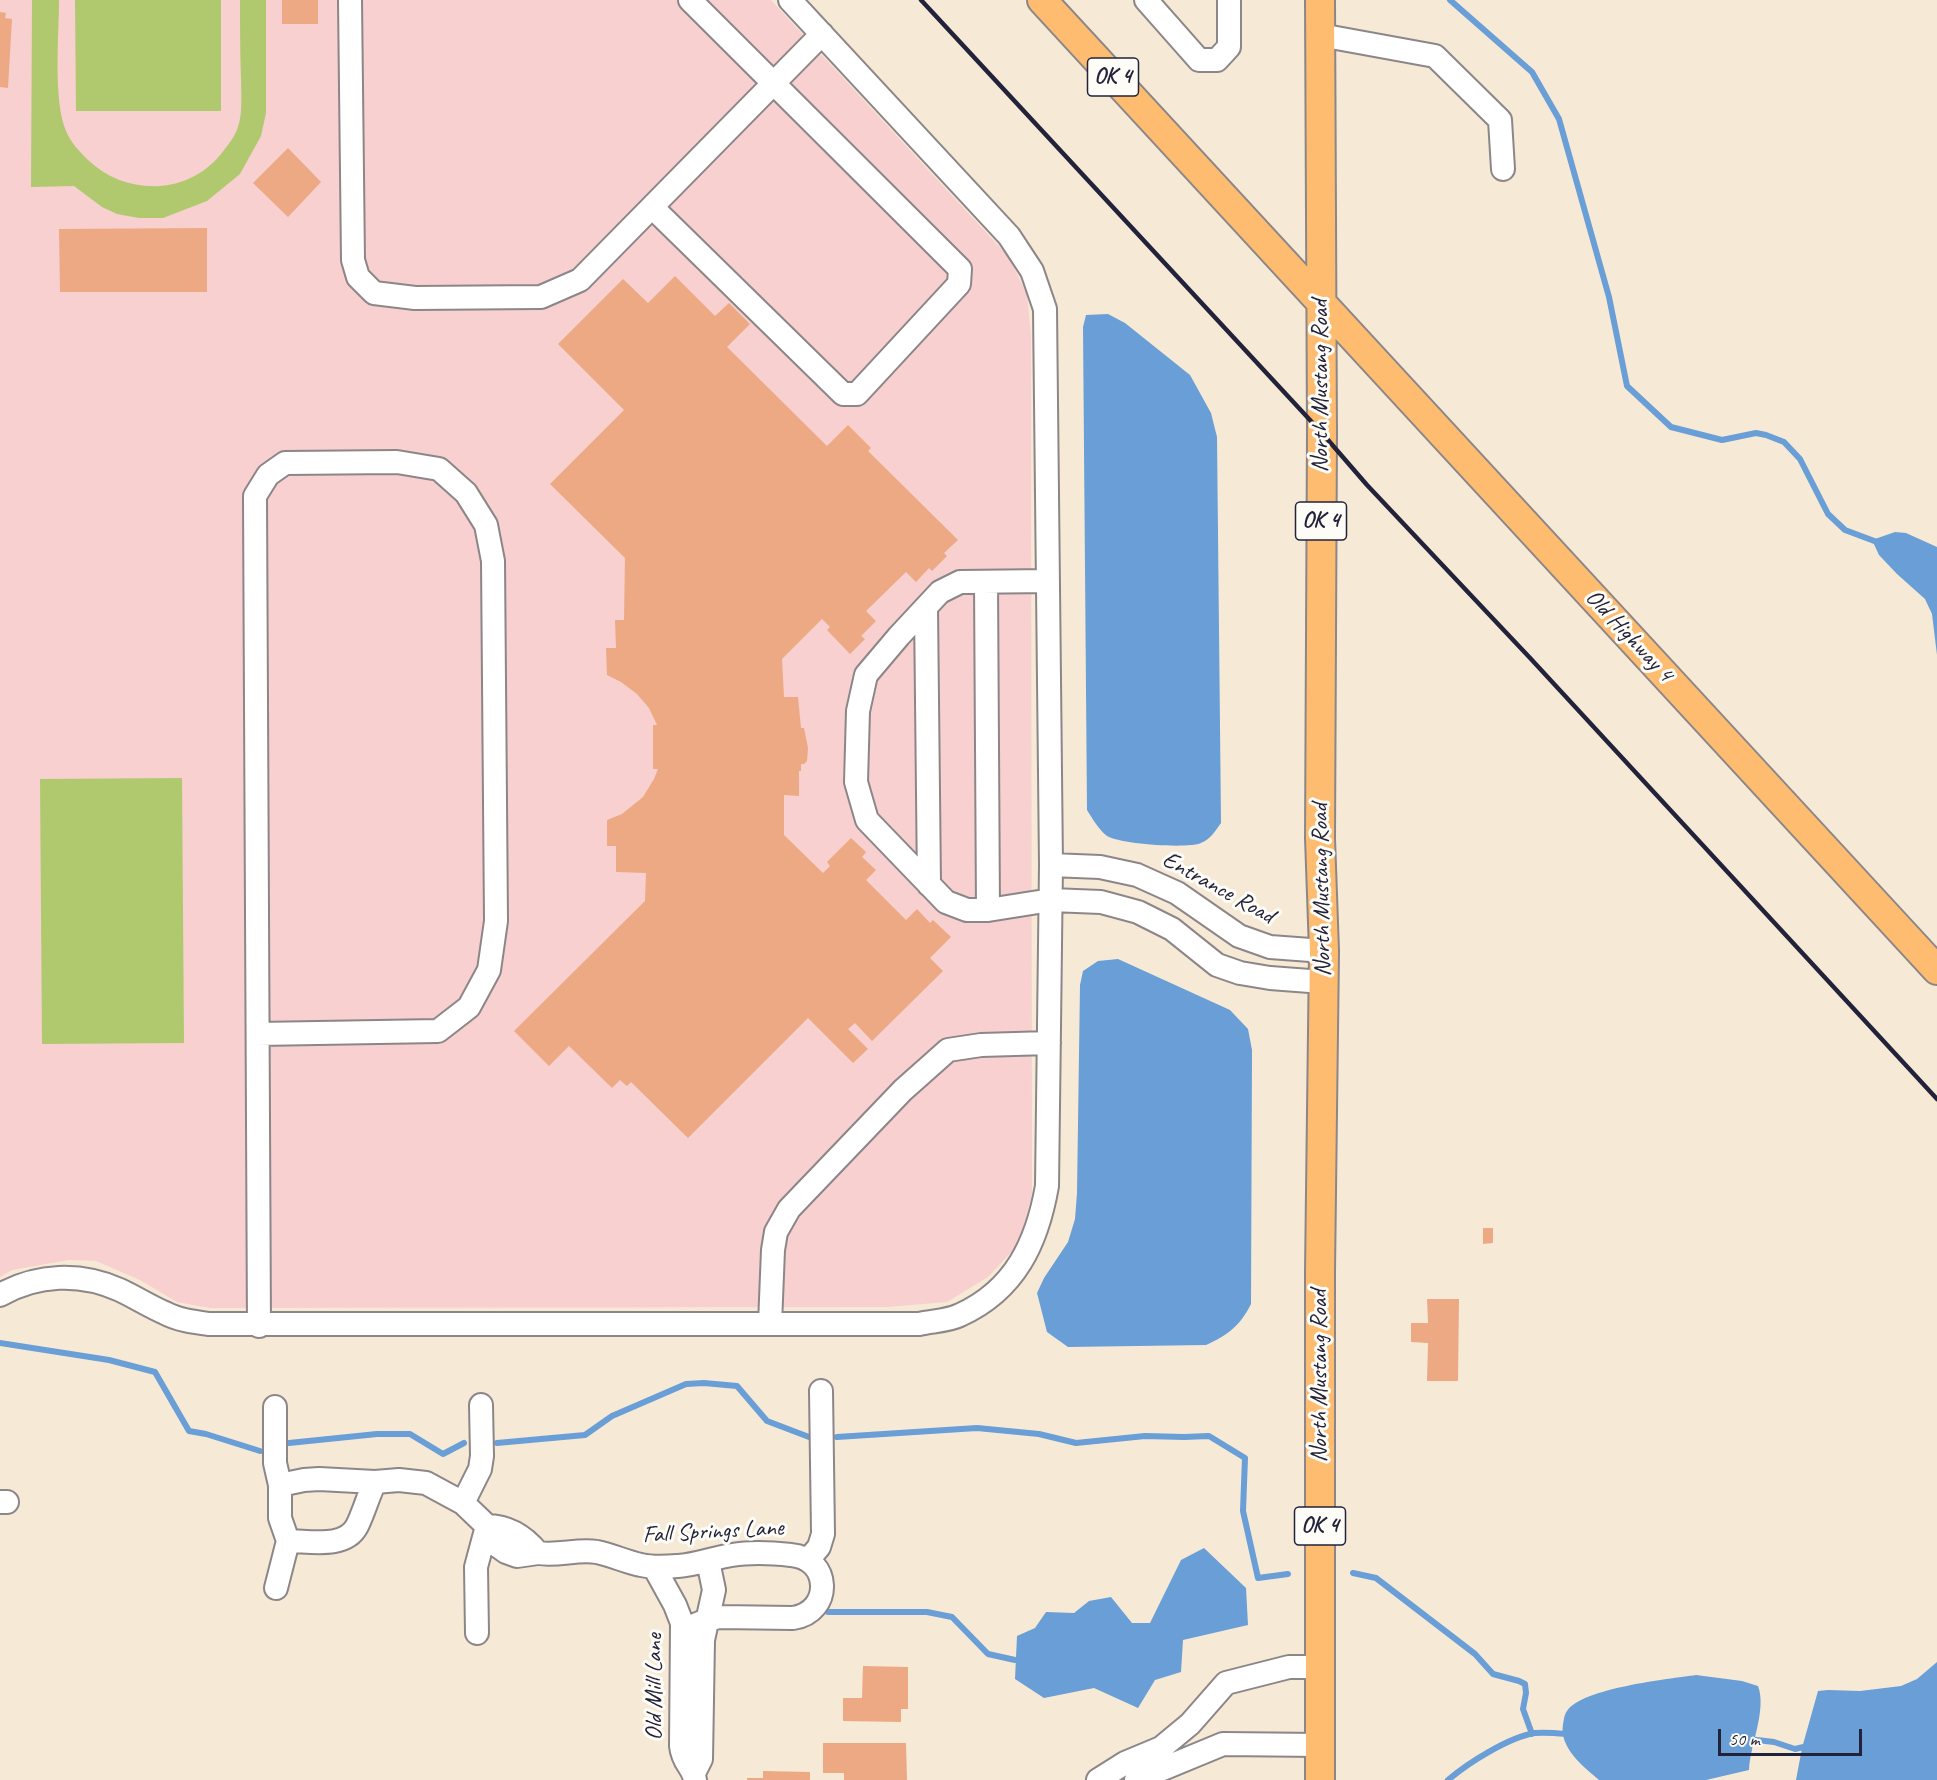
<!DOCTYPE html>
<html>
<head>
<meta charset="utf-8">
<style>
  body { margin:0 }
  #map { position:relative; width:1937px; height:1780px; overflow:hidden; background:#f6ead6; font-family:Caveat,sans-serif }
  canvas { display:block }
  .scale { position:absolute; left:1718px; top:1729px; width:144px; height:27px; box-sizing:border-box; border:3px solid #22223b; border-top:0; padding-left:8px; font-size:18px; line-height:21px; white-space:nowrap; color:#22223b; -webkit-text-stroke:4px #fdfcf7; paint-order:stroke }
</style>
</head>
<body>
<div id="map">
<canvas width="1937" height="1780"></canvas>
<div class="scale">50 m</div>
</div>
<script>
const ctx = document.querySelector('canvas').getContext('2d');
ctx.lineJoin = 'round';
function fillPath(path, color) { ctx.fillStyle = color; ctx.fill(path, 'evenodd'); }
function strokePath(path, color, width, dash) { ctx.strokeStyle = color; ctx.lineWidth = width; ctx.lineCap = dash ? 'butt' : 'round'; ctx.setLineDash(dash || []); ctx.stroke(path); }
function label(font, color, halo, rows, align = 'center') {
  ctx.font = font + ' Caveat,sans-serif'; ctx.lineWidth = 6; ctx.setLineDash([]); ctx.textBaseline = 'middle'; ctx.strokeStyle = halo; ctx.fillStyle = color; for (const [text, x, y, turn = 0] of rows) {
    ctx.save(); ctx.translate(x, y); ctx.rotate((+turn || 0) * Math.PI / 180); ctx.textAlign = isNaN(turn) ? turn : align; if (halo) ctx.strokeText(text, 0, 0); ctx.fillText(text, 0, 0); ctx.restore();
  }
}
const built = new Path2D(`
  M0 0H771L1008 256 1027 294 1031 336 1032 1194 1019 1244 988 1277 947 1302 888 1307 210 1308 177 1302 140 1280 96 1261 69 1260 12 1270 0 1277Z`);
const green = new Path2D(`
  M32 0H59C59 36 53 100 66 131 71 143 79 151 88 160 126 196 187 196 221 154 227 146 235 137 238 127 243 112 241 94 241 77 240 52 240 26 240 0H266V113L261 136 240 174 207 201 163 218H139L117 214 102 207 74 186 31 187Z
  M75 0H221V111H76Z
  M182 778 184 1043 42 1044 40 779Z`);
const water = new Path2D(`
  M1108 314 1125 323 1190 375 1211 413 1217 437 1221 823C1215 831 1211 839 1201 843 1187 849 1120 844 1107 836 1099 830 1092 818 1087 810L1083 327 1086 315Z
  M1895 532 1906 533 1937 547V655L1932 614 1925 599 1897 574 1879 555 1872 540Z
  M1118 959 1230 1010 1248 1029 1252 1050 1251 1304C1240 1326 1228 1335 1206 1345L1068 1347 1047 1332 1037 1293 1044 1278 1068 1242 1075 1219 1077 1193 1080 985 1083 971 1098 961Z
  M1204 1548 1246 1588 1248 1625 1183 1640 1181 1672 1155 1680 1138 1708 1094 1688 1044 1698 1015 1679 1017 1636 1035 1628 1046 1612 1074 1613 1089 1601 1111 1597 1132 1623H1150L1181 1560Z
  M1937 1662V1780H1796L1802 1748 1818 1691 1828 1690 1860 1691 1901 1686 1917 1679Z
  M1696 1675 1742 1681 1758 1686C1767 1710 1750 1745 1749 1770L1706 1780H1599C1583 1766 1559 1748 1563 1724 1564 1720 1564 1715 1567 1711 1582 1688 1669 1679 1696 1675Z`);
const stream = new Path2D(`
  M1450 0 1532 72 1559 119 1609 297 1627 386 1671 427 1722 440 1756 433 1766 435 1784 442 1800 459 1828 514 1845 530 1877 542
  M0 1343 109 1360 155 1372 189 1431 206 1434 260 1451
  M837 1437 977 1428 1039 1434 1076 1443 1145 1436 1184 1437 1209 1436 1245 1458 1243 1511 1258 1578 1288 1574
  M289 1443 377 1434H410L443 1454 464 1443
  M497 1443 585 1435 612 1416 686 1384 704 1383 737 1386 767 1421 809 1437
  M1353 1573 1376 1578 1475 1654 1493 1674 1519 1681 1525 1684 1526 1693 1523 1709 1532 1734
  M828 1612H927L952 1617 988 1654 1015 1660
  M1748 1739 1774 1742 1795 1749 1808 1746
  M1448 1780C1468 1763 1509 1737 1535 1733 1546 1732 1556 1733 1567 1734`);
const building = new Path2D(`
  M282 0H318V24H282Z
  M0 12 6 13 5 18 12 19 8 88 0 87Z
  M288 148 321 182 288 217 253 183Z
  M207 228V292H60L59 229Z
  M675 276 715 316 729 303 750 324 727 347 827 446 848 425 871 448 868 451 958 540 944 553 947 556 932 571 929 568 916 582 906 572 866 611 876 621 861 636 865 639 850 654 827 630 830 627 822 619 782 659 784 697H798L801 728H804L808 748 807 761 804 764H801V771H799V796L784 795V835L823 873 830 866 827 862 851 838 866 852 862 857 876 870 866 880 906 920 917 909 930 923 933 920 951 937 930 958 943 971 872 1041 855 1023 848 1029 868 1049 853 1063 808 1018 688 1138 631 1082 627 1086 620 1080 612 1088 569 1046 549 1066 514 1031 645 901 646 873 616 872V846H607V820L622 814 643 797 654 779 658 769H653V725H657L649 708 637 694 621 682 607 675 606 648H616L615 620H624L625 558 550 484 624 410 558 344 623 279 648 303Z
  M1483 1228H1493V1243L1483 1244Z
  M1427 1299H1459L1458 1381H1427L1428 1343 1411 1342V1323H1428Z
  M863 1666 908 1667V1709H901V1722L843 1721V1698H862Z
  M823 1743H906L907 1780H844V1773H823Z
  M763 1771 810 1772V1780H747V1778H763Z`);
const minor = new Path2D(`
  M350 0 353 260 358 277 374 293 415 298 541 297 580 280 822 34
  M1146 0 1199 60H1217L1229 47V0
  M1320 35 1435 56 1500 120 1503 169
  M652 207 843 394H857L959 284 960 269 690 0
  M1048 581 960 582 940 592 899 636 866 675 858 711 856 782 867 820 946 902 967 910H988L1051 900 1101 902 1138 912 1172 929 1217 965 1240 973 1270 978 1323 982
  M986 582 988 910
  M926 607 929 885
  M1051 865 1100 867 1137 875 1177 893 1239 936 1270 947 1324 951
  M258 1034 438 1031 469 1007 489 970 496 921 493 561 486 525 466 493 439 469 397 462 285 463 268 475 255 496 259 1326
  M0 1295C37 1274 80 1272 120 1290 135 1297 149 1306 165 1313 178 1320 194 1322 209 1324H919C932 1321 948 1321 960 1315 1015 1290 1037 1243 1047 1186L1051 865 1045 309 1032 271 1009 236 790 0
  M770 1324 773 1250 776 1232 789 1209 903 1090 948 1050 981 1045 1049 1043
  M275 1407V1463L280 1485V1518L288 1541 276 1588
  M280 1485 304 1480 319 1479 375 1482 399 1480 426 1483 463 1503 487 1526 492 1542 506 1552 517 1556 538 1553C525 1537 508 1526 487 1526
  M0 1502H7
  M463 1503 480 1469 482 1456 481 1405
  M288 1541C310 1541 345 1549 357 1526 364 1512 368 1496 375 1482
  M538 1553C559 1556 577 1549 597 1552 612 1555 626 1562 641 1565 653 1568 665 1567 678 1566 696 1565 713 1558 732 1555 750 1552 773 1553 791 1555 831 1558 833 1612 793 1618L719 1617 707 1620 683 1630
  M808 1560 819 1547 823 1534 821 1391
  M654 1567 675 1605 682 1623 681 1746C683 1764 693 1766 695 1780
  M477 1633 476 1567 487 1526
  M694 1773 701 1759 703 1640 714 1590 708 1561
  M1098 1780 1125 1763 1161 1748 1190 1724 1226 1683 1289 1667H1320
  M1136 1780 1223 1744 1320 1745`);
const major = new Path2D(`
  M1042 0 1937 970
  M1320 1780V1272L1324 951 1320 838 1322 433 1320 0`);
const rail = new Path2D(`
  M921 0 1322 433 1367 485 1531 659 1937 1099`);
const shields = [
  [1113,77,51],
  [1321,521,51],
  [1320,1526,51]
];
const shieldNames = [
  ["OK 4",1113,77],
  ["OK 4",1321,521],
  ["OK 4",1320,1526]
];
const streetNames = [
  ["North Mustang Road",1321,386,-90],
  ["Old Highway 4",1629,636,47],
  ["Entrance Road",1218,888,29],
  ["North Mustang Road",1322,890,-91],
  ["North Mustang Road",1320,1376,-90],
  ["Fall Springs Lane",713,1532,-3],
  ["Old Mill Lane",655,1687,-90]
];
fillPath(built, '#f7d0cf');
fillPath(green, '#b0c96e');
fillPath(water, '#699ed6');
strokePath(stream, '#699ed6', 6);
fillPath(building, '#eca984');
strokePath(minor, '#8c8688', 26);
strokePath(major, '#8c8688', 32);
strokePath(minor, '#fff', 22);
strokePath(major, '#fdbc70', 28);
strokePath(rail, '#22223b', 4.5);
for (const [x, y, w] of shields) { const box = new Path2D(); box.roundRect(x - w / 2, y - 19, w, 38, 4.5); ctx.fillStyle = '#fdfcf7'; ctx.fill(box); strokePath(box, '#22223b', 1.5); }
label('bold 22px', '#22223b', null, shieldNames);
label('24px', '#22223b', '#fdfcf7', streetNames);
</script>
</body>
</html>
